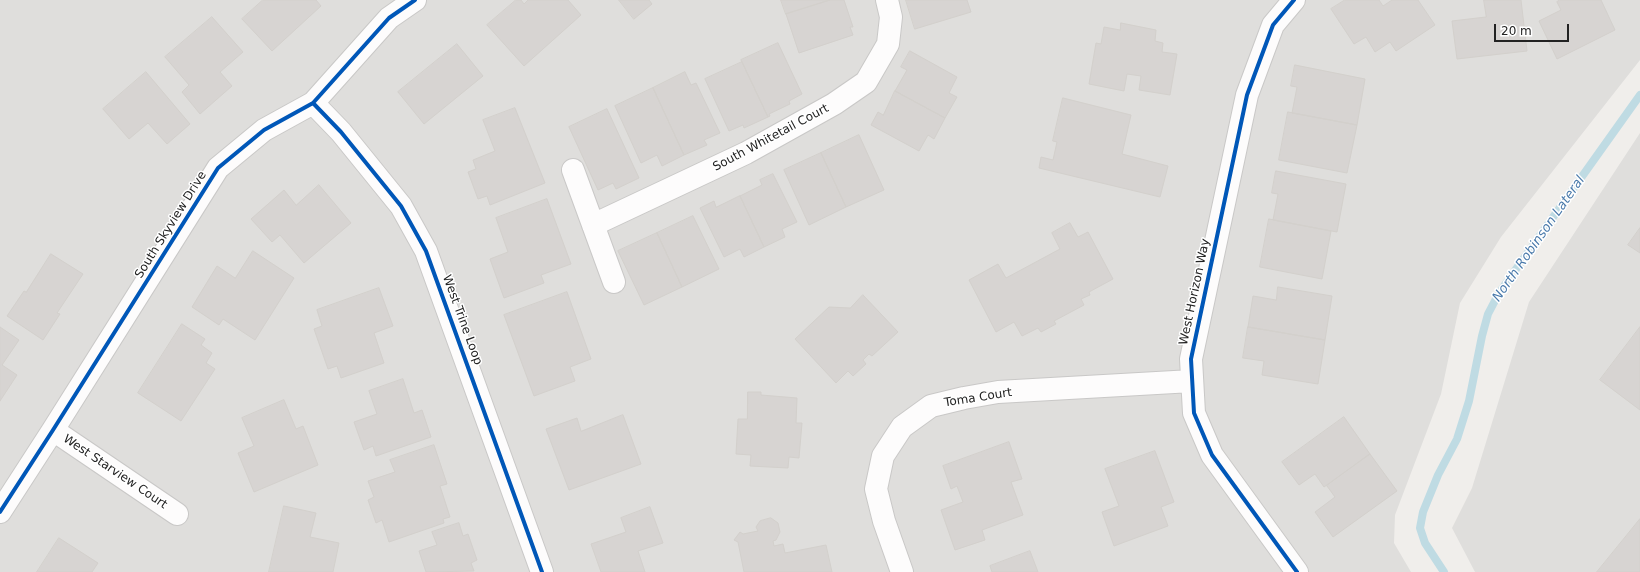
<!DOCTYPE html>
<html>
<head>
<meta charset="utf-8">
<style>
  body { margin:0 }
  #map { position:relative; width:1640px; height:572px; overflow:hidden; background:#f0eeeb; font-family:"DejaVu Sans",sans-serif }
  canvas { display:block }
  .scale { position:absolute; left:1494px; top:24px; width:75px; height:18px; box-sizing:border-box; border:2px solid #222; border-top:0; padding-left:5px; font-size:12px; line-height:14px; white-space:nowrap; color:#222; -webkit-text-stroke:3px #fff; paint-order:stroke }
</style>
</head>
<body>
<div id="map">
<canvas width="1640" height="572"></canvas>
<div class="scale">20 m</div>
</div>
<script>
const ctx = document.querySelector('canvas').getContext('2d');
ctx.lineJoin = 'round';
function fillPath(path, color) { ctx.fillStyle = color; ctx.fill(path, 'evenodd'); }
function strokePath(path, color, width, dash) { ctx.strokeStyle = color; ctx.lineWidth = width; ctx.lineCap = dash ? 'butt' : 'round'; ctx.setLineDash(dash || []); ctx.stroke(path); }
function label(font, color, halo, rows, align = 'center') {
  ctx.font = font + ' "DejaVu Sans",sans-serif'; ctx.lineWidth = 3; ctx.setLineDash([]); ctx.textBaseline = 'middle'; ctx.strokeStyle = halo; ctx.fillStyle = color; for (const [text, x, y, turn = 0] of rows) {
    ctx.save(); ctx.translate(x, y); ctx.rotate((+turn || 0) * Math.PI / 180); ctx.textAlign = isNaN(turn) ? turn : align; if (halo) ctx.strokeText(text, 0, 0); ctx.fillText(text, 0, 0); ctx.restore();
  }
}
const residential = new Path2D(`
  M0 0H1640V60L1501 237 1460 303 1441 394 1395 515 1394 543 1411 572H0Z
  M1640 133V572H1475L1452 528 1472 488 1529 302Z`);
const stream = new Path2D(`
  M1444 572 1425 543 1420 528 1423 512 1438 475 1457 439 1469 401 1482 336 1488 314 1499 293 1640 95`);
const building = new Path2D(`
  M263 0H316L321 6 272 51 242 19Z
  M516 0H521L524 4 528 0H568L581 15 524 66 487 25Z
  M619 0H649L652 4 634 19Z
  M781 0H830L786 14Z
  M830 0H844L853 27H850L853 35 799 53 786 14Z
  M906 0H967L971 12 915 29Z
  M1345 0H1379L1383 6 1392 0H1418L1435 25 1396 51 1390 42 1375 52 1366 37 1354 44 1331 9Z
  M1484 0H1521L1527 51 1457 59 1452 21 1486 17Z
  M1560 0H1601L1615 30 1557 59 1539 21 1561 10 1557 2Z
  M212 17 243 52 220 72 232 86 200 114 182 92 189 85 165 57Z
  M1121 23 1156 30 1155 41 1163 43 1162 52 1177 54 1170 95 1139 90 1141 76 1127 74 1124 91 1089 84 1096 43 1101 44 1104 27 1120 30Z
  M778 43 802 94 789 101 790 104 769 114 770 116 768 117 741 60Z
  M457 44 483 76 424 124 398 92Z
  M910 51 957 77 949 93 957 97 945 118 895 91 907 70 901 67Z
  M742 62 768 117 744 128 743 125 729 131 705 79Z
  M1295 65 1365 79 1357 125 1292 113 1297 87 1291 86Z
  M146 72 190 124 167 144 148 123 129 139 103 109Z
  M685 72 691 85 696 83 720 133 704 140 707 145 684 155 653 88Z
  M653 88 684 155 662 166 657 155 641 163 615 106Z
  M895 91 945 118 934 139 928 135 919 151 871 125 878 112 883 115Z
  M1063 98 1131 115 1122 154 1168 166 1160 197 1039 168 1041 157 1053 160 1057 142 1053 141Z
  M515 108 545 183 490 205 487 196 478 199 468 172 476 169 473 160 495 151 483 120Z
  M607 109 639 178 616 189 613 183 598 190 569 127Z
  M1288 112 1357 125 1347 173 1279 160Z
  M859 135 884 190 846 207 821 153Z
  M821 153 846 207 809 225 784 170Z
  M1276 171 1346 184 1337 232 1273 220 1278 194 1272 193Z
  M773 174 797 222 782 229 785 237 764 247 740 196 762 185 760 180Z
  M319 185 351 223 304 263 280 235 272 242 251 219 284 190 296 205Z
  M740 196 764 247 744 257 740 249 724 257 700 208 714 201 716 207Z
  M547 199 571 264 541 275 544 283 504 298 490 259 508 252 496 218Z
  M693 216 719 269 682 287 657 233Z
  M1269 219 1331 231 1322 279 1260 267Z
  M1070 223 1078 237 1088 232 1113 279 1089 292 1090 295 1081 299 1084 305 1054 321 1056 324 1041 332 1038 328 1022 336 1014 322 996 332 969 280 998 264 1006 278 1060 249 1052 233Z
  M1640 228V253L1628 245Z
  M657 233 682 287 644 305 618 251Z
  M253 251 294 278 255 340 223 319 219 325 192 307 217 266 235 278Z
  M51 254 83 274 57 313 60 314 43 340 7 316 24 291 26 292Z
  M1278 287 1332 296 1325 340 1248 327 1253 296 1276 300Z
  M379 288 393 326 374 333 384 363 341 378 337 366 328 369 314 329 322 326 317 310Z
  M567 292 591 359 570 367 575 381 534 396 504 315Z
  M863 295 898 332 872 356 869 354 863 360 866 364 853 376 848 371 836 383 795 339 829 307 850 308Z
  M182 324 205 339 201 345 212 353 206 363 215 369 181 421 138 393Z
  M0 327 19 340 2 365 17 375 0 401Z
  M1248 327 1325 340 1318 384 1262 375 1264 361 1243 358Z
  M1640 327V410L1600 380Z
  M403 379 414 413 422 410 431 437 376 456 373 446 364 450 354 422 377 414 369 391Z
  M748 392H761V395L797 398 796 423H802L799 458 789 457 788 468 750 466 751 455 736 454 738 419H747Z
  M284 400 296 429 303 426 318 465 254 492 238 453 254 446 242 418Z
  M623 415 641 464 569 490 546 429 577 418 581 431Z
  M1344 417 1370 454 1324 487 1315 474 1299 485 1282 462Z
  M1009 442 1022 479 1011 482 1023 515 982 530 985 540 955 550 941 510 963 502 957 486 951 489 943 466Z
  M434 445 447 484 440 486 450 517 443 519 444 523 389 542 382 520 376 523 368 500 374 497 368 481 395 472 390 460Z
  M1155 451 1174 502 1161 507 1168 526 1114 546 1102 512 1119 506 1105 469Z
  M1370 454 1397 491 1333 537 1315 512 1335 497 1327 486Z
  M284 506 316 513 310 537 339 543 333 572H269Z
  M650 507 663 543 638 551 645 572H601L591 544 626 532 621 518Z
  M771 518 778 523 780 532 776 540 773 541 774 546 783 544 785 553 826 545 832 572H744L738 542 734 540 740 532 743 534 758 531 756 527 760 521Z
  M1640 519V572H1597Z
  M459 523 463 536 468 534 477 560 471 563 474 571 426 572 419 551 437 545 432 532Z
  M59 538 98 563 92 572H37Z
  M1030 551 1038 572H992L990 566Z`);
const minor = new Path2D(`
  M1294 0 1273 25 1247 95 1191 359 1194 413 1212 455 1297 572
  M313 103 341 132 401 206 426 251 542 572
  M573 170 614 282
  M593 225 746 153 834 104 866 82 888 44 891 17 887 0
  M53 430 177 514
  M0 512 53 430 218 168 264 130 313 103 389 18 415 0
  M902 572 884 521 876 489 883 456 902 427 931 406 964 398 998 392 1192 381`);
const cycleway = new Path2D(`
  M1294 0 1273 25 1247 95 1191 359 1194 413 1212 455 1297 572
  M313 103 341 132 401 206 426 251 542 572
  M0 512 53 430 218 168 264 130 313 103 389 18 415 0`);
const streetNames = [
  ["South Whitetail Court",771,138,-28],
  ["South Skyview Drive",171,225,-58],
  ["West Horizon Way",1195,292,-78],
  ["West Trine Loop",462,320,70],
  ["Toma Court",978,398,-9],
  ["West Starview Court",115,472,34]
];
const waterNames = [
  ["North Robinson Lateral",1539,239,-55]
];
fillPath(residential, '#dfdedc');
strokePath(stream, '#bfdbe3', 8);
fillPath(building, '#d7d4d2');
strokePath(building, '#d3d0cc', 1);
strokePath(minor, '#c9c8c7', 24);
strokePath(minor, '#fdfcfc', 22);
strokePath(cycleway, '#0057b8', 4);
label('12px', '#222', '#fff', streetNames);
label('italic 13px', '#4a7aab', '#fff', waterNames);
</script>
</body>
</html>
